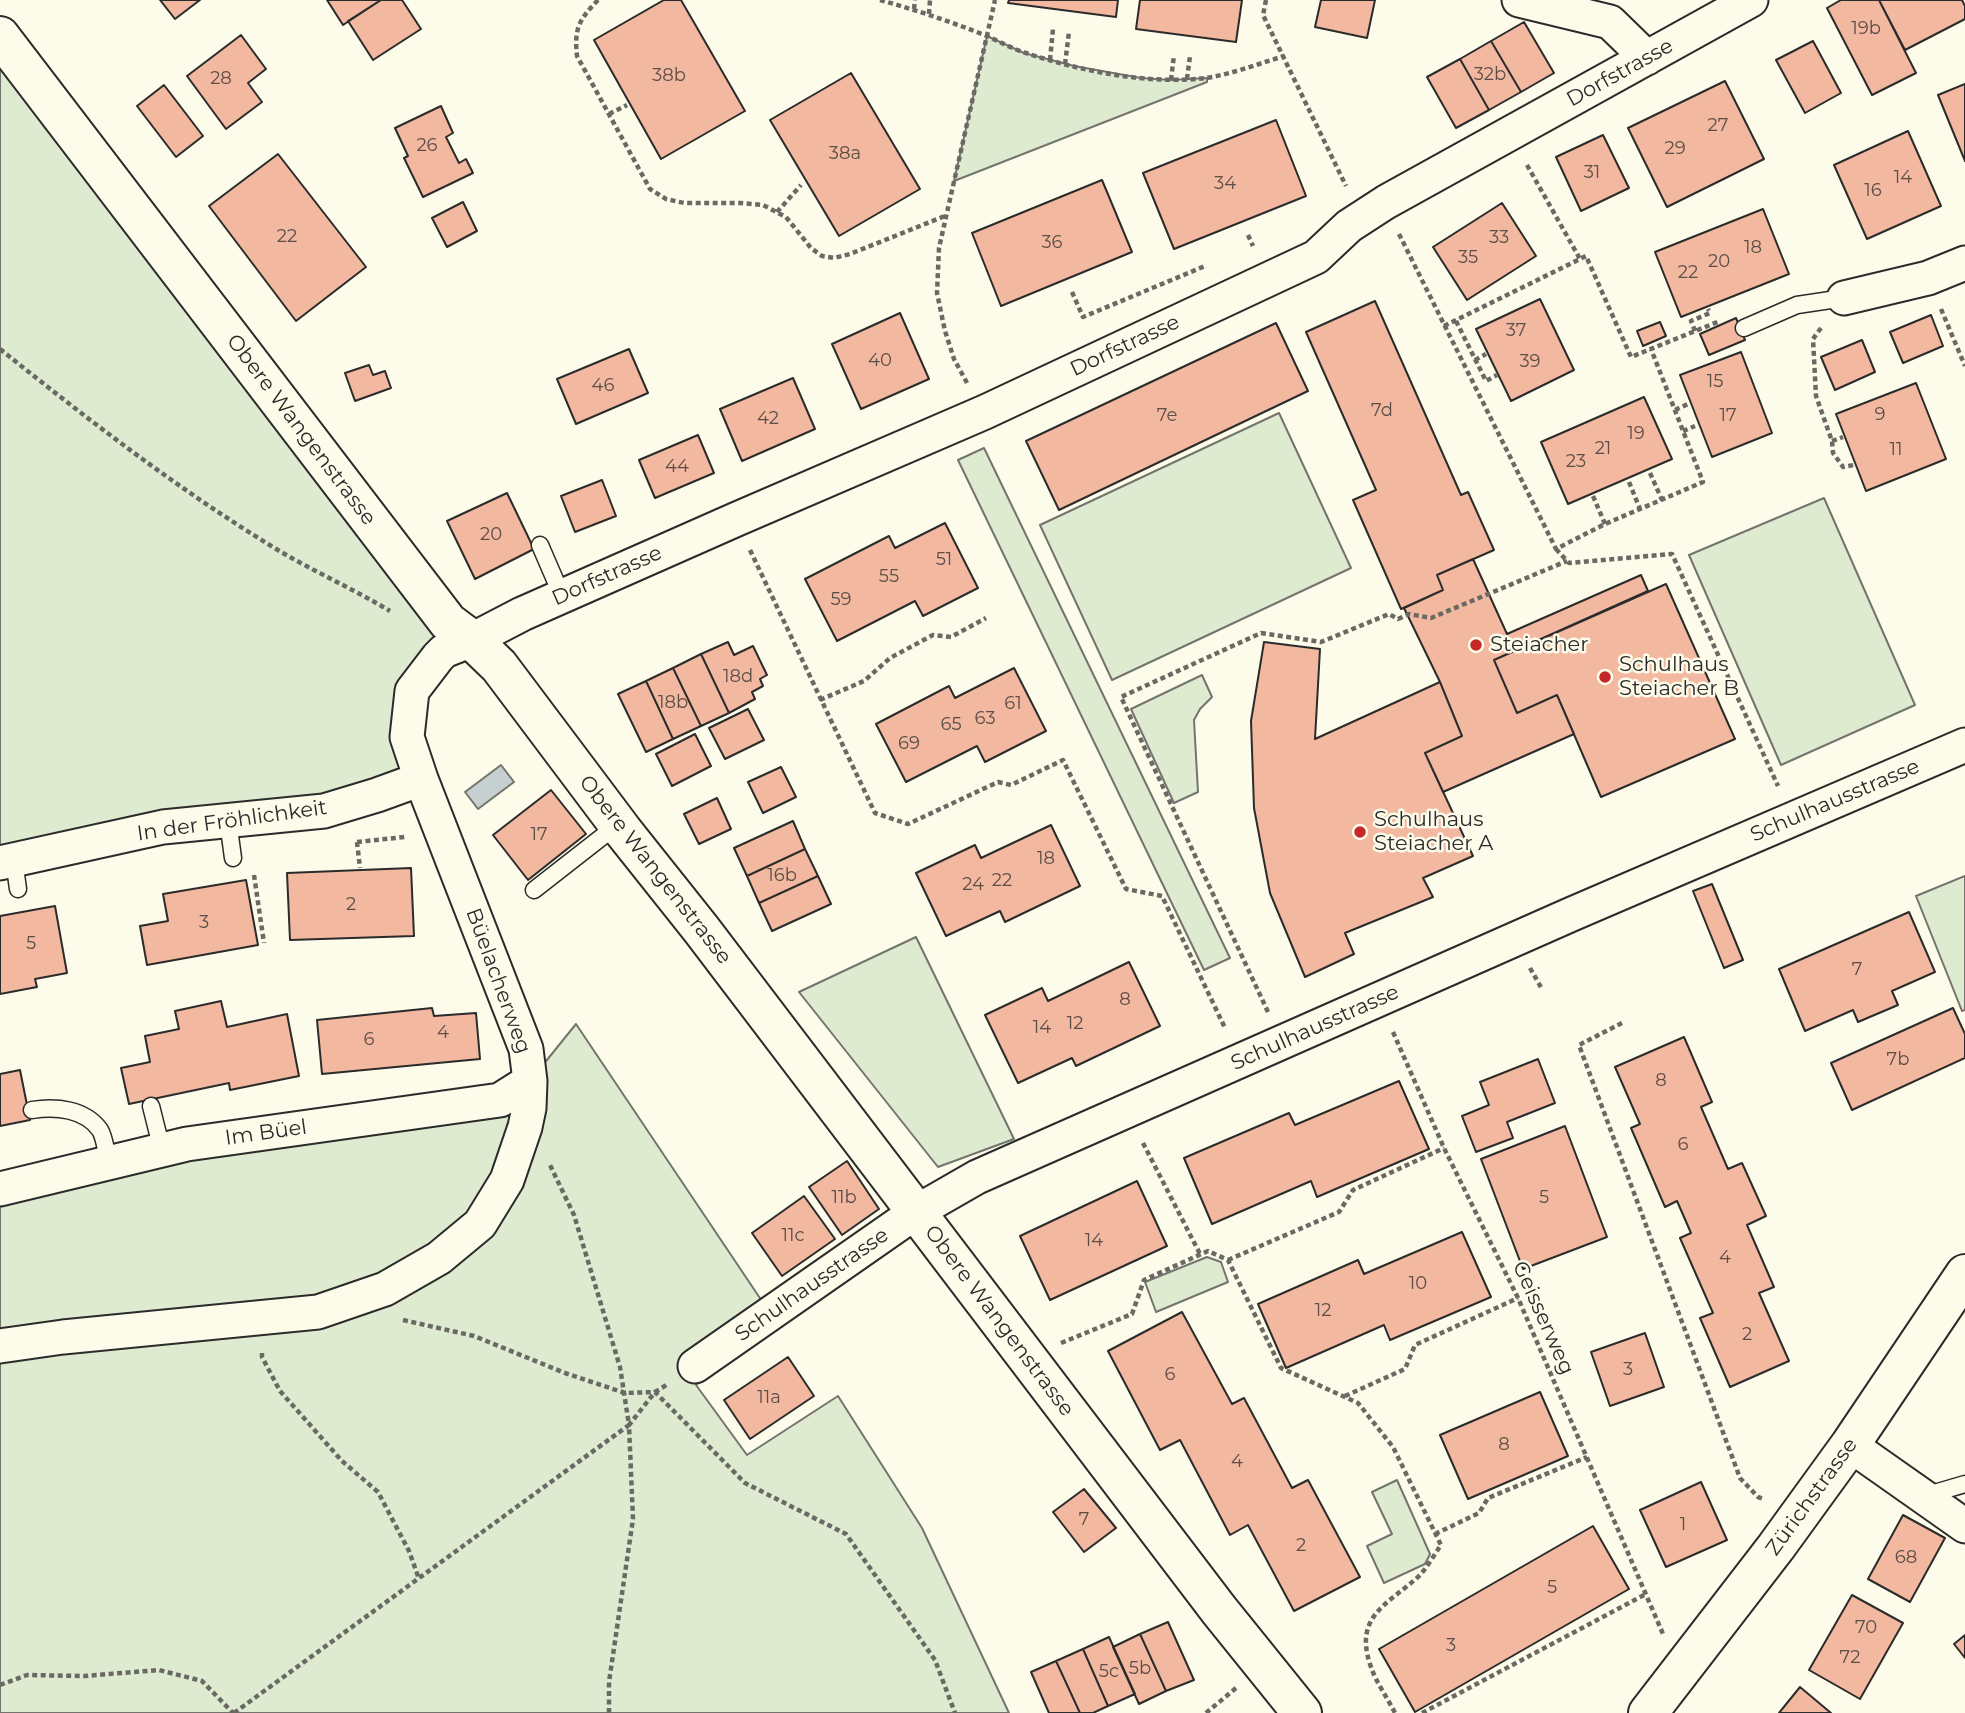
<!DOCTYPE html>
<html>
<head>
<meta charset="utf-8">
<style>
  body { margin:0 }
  canvas { display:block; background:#fdfbea }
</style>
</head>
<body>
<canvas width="1965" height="1713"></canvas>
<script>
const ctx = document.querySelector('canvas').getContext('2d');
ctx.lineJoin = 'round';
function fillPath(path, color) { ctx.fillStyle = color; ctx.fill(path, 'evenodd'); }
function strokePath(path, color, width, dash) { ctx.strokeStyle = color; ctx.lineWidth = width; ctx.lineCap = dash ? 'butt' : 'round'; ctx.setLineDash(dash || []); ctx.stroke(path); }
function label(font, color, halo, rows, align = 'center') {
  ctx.font = font + ' Montserrat,sans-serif'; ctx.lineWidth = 5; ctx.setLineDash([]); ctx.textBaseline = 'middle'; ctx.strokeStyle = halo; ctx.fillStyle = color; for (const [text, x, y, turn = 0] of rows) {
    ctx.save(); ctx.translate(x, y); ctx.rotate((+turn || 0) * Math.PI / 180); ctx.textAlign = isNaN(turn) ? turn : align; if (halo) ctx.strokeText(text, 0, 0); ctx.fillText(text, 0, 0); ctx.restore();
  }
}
const green = new Path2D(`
  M0 36 448 622 412 691 421 779 0 863Z
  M987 36 1024 53 1074 66 1141 78 1171 80 1207 78V82L954 181Z
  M1279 413 1351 568 1112 680 1040 525Z
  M984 448 1230 958 1204 970 958 460Z
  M1824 498 1915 705 1781 765 1689 555Z
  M1202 675 1212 697 1200 709 1194 720 1198 792 1174 803 1131 709Z
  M1965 876V1010L1962 1011 1916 896Z
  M916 937 1014 1139 938 1167 799 992Z
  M576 1024 778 1325 696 1385 747 1455 838 1396 922 1528 1009 1713H0V1189L530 1081Z
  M1207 1257 1221 1262 1228 1282 1156 1312 1145 1282Z
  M1397 1480 1430 1554 1425 1564 1384 1583 1367 1546 1392 1534 1372 1492Z`);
const water = new Path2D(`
  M501 765 514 782 478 809 465 792Z`);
const building = new Path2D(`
  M160 0H200L175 19Z
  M327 0H381L343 25Z
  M381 0H402L421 29 373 60 348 21Z
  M664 0H681L745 111 661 159 594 40Z
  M1009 0H1118L1116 17 1008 3Z
  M1140 0H1242L1236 42 1136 29Z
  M1321 0H1375L1367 38 1315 27Z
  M1841 0H1879L1916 73 1872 95 1827 8Z
  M1879 0H1962L1965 6V19L1905 50Z
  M1524 22 1554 73 1521 92 1491 41Z
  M241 35 266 69 248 83 262 102 226 129 187 76Z
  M1491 41 1521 92 1489 110 1460 59Z
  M1813 41 1841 93 1805 113 1776 60Z
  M1460 59 1489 110 1456 128 1427 77Z
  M851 73 920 189 839 236 770 120Z
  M1725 81 1764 159 1667 207 1628 128Z
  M1965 84V161L1938 95Z
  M164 85 203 136 176 157 137 106Z
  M441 106 453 133 446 137 459 163 466 159 473 173 423 197 404 158 408 156 395 128Z
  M1276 120 1306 196 1174 249 1143 173Z
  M1908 131 1941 206 1867 239 1834 165Z
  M1603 135 1629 188 1581 211 1556 157Z
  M278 154 366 267 296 321 209 206Z
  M1102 180 1132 252 1001 306 972 233Z
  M463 202 477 231 447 247 432 218Z
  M1502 203 1536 256 1467 300 1433 247Z
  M1763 209 1789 274 1681 317 1655 252Z
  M1540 299 1574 370 1511 401 1476 329Z
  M1375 301 1461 495 1468 492 1494 550 1437 575 1443 590 1401 609 1353 500 1376 490 1306 332Z
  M900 313 929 379 861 409 832 344Z
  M1931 315 1943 346 1903 363 1890 332Z
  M1736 318 1745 340 1709 355 1700 334Z
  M1660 322 1666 336 1643 346 1637 331Z
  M1276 323 1308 391 1059 510 1026 441Z
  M1862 340 1875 372 1835 390 1821 357Z
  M629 349 648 393 576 424 557 379Z
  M1741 352 1772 433 1712 457 1680 375Z
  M369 365 373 375 385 371 391 388 355 401 345 373Z
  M793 378 815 429 742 461 720 409Z
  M1916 383 1946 459 1866 491 1836 414Z
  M1644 397 1672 459 1568 504 1541 442Z
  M698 435 714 473 655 498 639 460Z
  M602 480 616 516 575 532 561 496Z
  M507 493 534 549 475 579 447 521Z
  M945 523 978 588 923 616 915 601 837 641 805 579 889 536 895 548Z
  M1473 559 1507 634 1641 575 1648 591 1494 660 1517 713 1557 695 1574 734 1443 792 1425 753 1462 736 1440 682 1404 608 1443 590 1437 575Z
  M1666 584 1735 739 1601 797 1557 695 1517 713 1494 660Z
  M728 642 734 655 753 646 767 675 760 679 763 686 752 692 755 699 729 713 701 654Z
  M1264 642 1320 649 1315 739 1440 682 1462 736 1425 753 1473 856 1423 878 1433 897 1345 933 1354 954 1305 977 1270 893 1254 808 1251 721Z
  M701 654 729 713 701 726 673 668Z
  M673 668 701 726 673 739 646 681Z
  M1014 668 1046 731 985 762 977 746 906 782 876 724 949 686 955 698Z
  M646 681 673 739 646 752 618 694Z
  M748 709 764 740 725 759 709 728Z
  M695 734 711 766 672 786 656 754Z
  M781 767 796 797 763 813 748 782Z
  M551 790 586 834 528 880 493 835Z
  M717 798 731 829 699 844 684 814Z
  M793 821 805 849 747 876 734 848Z
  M1051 825 1080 886 1005 922 1000 911 946 936 916 873 975 845 981 858Z
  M805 849 818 876 759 903 747 876Z
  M411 868 414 936 290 940 287 873Z
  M818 876 831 904 772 931 759 903Z
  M246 880 258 945 147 965 140 926 168 921 163 894Z
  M1712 884 1743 960 1724 968 1693 891Z
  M55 906 67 973 35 979 37 987 0 994V916Z
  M1909 912 1935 972 1892 991 1898 1005 1858 1022 1853 1010 1805 1031 1779 969Z
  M1129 962 1160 1026 1076 1066 1072 1058 1018 1083 985 1015 1042 988 1048 1001Z
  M221 1001 227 1027 287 1014 299 1076 230 1090 229 1083 129 1104 121 1068 150 1062 145 1036 179 1029 175 1011Z
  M432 1008 434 1016 476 1013 480 1059 322 1074 317 1020Z
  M1953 1008 1965 1034V1058L1852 1110 1831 1063Z
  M1684 1037 1712 1102 1701 1107 1728 1169 1742 1163 1766 1216 1747 1225 1774 1287 1759 1293 1789 1361 1730 1387 1700 1318 1713 1313 1680 1238 1691 1233 1677 1201 1665 1207 1631 1128 1640 1124 1615 1067Z
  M1538 1059 1555 1103 1507 1122 1513 1138 1476 1152 1462 1116 1489 1105 1480 1082Z
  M20 1070 30 1120 0 1126V1074Z
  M1399 1081 1429 1149 1317 1197 1311 1181 1212 1224 1184 1158 1289 1113 1295 1125Z
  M1565 1126 1607 1237 1523 1269 1481 1159Z
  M847 1161 879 1209 842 1235 809 1187Z
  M1137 1181 1167 1246 1050 1300 1020 1236Z
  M804 1196 835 1239 782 1276 752 1233Z
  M1462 1232 1491 1297 1390 1340 1384 1325 1286 1368 1258 1304 1358 1260 1364 1274Z
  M1182 1312 1232 1404 1244 1398 1292 1488 1308 1480 1360 1577 1294 1611 1248 1525 1230 1535 1180 1440 1160 1450 1108 1351Z
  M1645 1333 1664 1387 1610 1406 1591 1352Z
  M788 1357 814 1396 750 1439 724 1400Z
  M1540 1392 1568 1456 1468 1499 1440 1435Z
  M1701 1482 1727 1540 1666 1567 1640 1510Z
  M1084 1489 1116 1528 1084 1552 1053 1512Z
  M1903 1515 1945 1538 1910 1602 1868 1579Z
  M1593 1526 1629 1589 1415 1712 1379 1649Z
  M1852 1595 1903 1623 1860 1699 1809 1670Z
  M1168 1622 1194 1680 1166 1691 1140 1634Z
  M1140 1634 1166 1691 1139 1704 1113 1647Z
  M1965 1635V1658L1954 1644Z
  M1109 1637 1135 1694 1108 1706 1083 1649Z
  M1083 1649 1108 1706 1093 1713H1080L1056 1661Z
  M1056 1661 1080 1713H1049L1031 1672Z
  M1800 1687 1831 1713H1779Z`);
const path = new Path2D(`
  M598 0C579 20 574 28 577 56L650 189 666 199 684 203H740L763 205 786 217 811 248 822 256 834 258 850 254 945 216
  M880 0C916 10 952 22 987 36 1000 42 1013 49 1026 53 1081 71 1149 85 1206 78 1232 74 1258 64 1284 56
  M1266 0 1263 15 1346 186
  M914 9 915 0
  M929 14 930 0
  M1050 60 1053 29
  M1065 64 1069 32
  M1187 79 1190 56
  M1171 80 1174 55
  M609 114 627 105
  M1527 165 1580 259
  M777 212 801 185
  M1399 234 1556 549 1605 524 1703 482 1651 349
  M1248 235 1253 246
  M1072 292 1083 317 1205 266
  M1941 309 1965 366
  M1456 321 1486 381 1497 375
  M1444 326 1586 256 1631 357 1720 321
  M1821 328 1813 339 1816 396 1832 441 1833 453 1843 467 1854 465
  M1695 331 1691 321 1710 313 1708 309
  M0 349C86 418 174 486 268 544 308 569 350 587 390 611
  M1475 360 1486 354
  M967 383 954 359 945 331 937 293 939 248 995 0
  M1675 410 1688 404
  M1683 431 1695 426
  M1832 441 1843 437
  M1650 473 1662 500
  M1629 482 1640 509
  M1593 496 1605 524
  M1556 549 1569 563 1672 554 1778 786
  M750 550 875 813 908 824 998 782 1011 785 1063 760 1126 889 1162 896 1225 1028
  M820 700 864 681 890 658 933 635 951 637 986 618
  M357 842 405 837
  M357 842 360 868
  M254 875 264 943
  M1530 968 1542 989
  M1268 1012 1121 697 1261 633 1321 642 1389 614 1398 619 1409 614 1431 618 1567 561
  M1622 1023 1579 1045 1740 1478 1758 1497 1764 1499
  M1393 1032 1444 1148 1518 1298 1663 1634
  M1143 1143 1200 1254
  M1228 1260 1339 1212 1353 1190 1444 1148
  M403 1320 474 1336 565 1373 625 1393 655 1392 745 1483 846 1534 935 1660 955 1713
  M1061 1343 1132 1314 1144 1280 1208 1251 1228 1260 1281 1368 1358 1403 1393 1447 1441 1545C1434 1555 1427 1568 1418 1577 1388 1604 1354 1616 1370 1664 1375 1681 1387 1697 1395 1713
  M262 1353V1357L280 1391 342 1461 378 1492 409 1551 419 1579
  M1345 1396 1405 1369 1415 1345 1518 1298
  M1435 1534 1479 1513 1488 1498 1587 1457
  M0 1685 27 1675 84 1676 159 1670 202 1681 233 1713
  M234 1713 629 1425 620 1367 574 1215 550 1165
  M609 1713V1682L633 1519 629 1425 655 1392 668 1384
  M1206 1713 1236 1688
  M1422 1713 1646 1594`);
const service = new Path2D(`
  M1744 328 1797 305 1844 298
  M540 545 562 596
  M228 821 233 858
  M14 860 18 889
  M534 890 607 833 620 826
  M151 1106 162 1150
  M32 1110C56 1106 85 1109 100 1130 105 1138 106 1153 109 1163
  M1924 1496 1965 1484`);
const minor = new Path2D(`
  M1519 0 1610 22 1647 58
  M1844 298 1928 278 1965 263
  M0 863 163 827 324 811 377 795 421 779
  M0 1189 187 1144 500 1100 530 1081
  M0 1346 63 1337 318 1312 385 1289 439 1258 480 1224 507 1180 525 1127 529 1108 530 1081 526 1049 421 779 407 737 412 691 438 657 444 651 472 640 522 614 737 519 985 412 1316 257 1349 226 1386 202 1751 0
  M695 1366 916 1212 977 1177 1572 914 1965 745
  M1850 1445 1965 1526`);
const tertiary = new Path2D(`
  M0 36 448 622 472 640 499 666 623 831 701 929 1219 1610 1302 1713`);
const primary = new Path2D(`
  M1648 1713 1776 1547 1850 1445 1965 1274`);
const markers = [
  [1476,645,7,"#c62828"],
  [1605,677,7,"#c62828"],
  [1360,832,7,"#c62828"]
];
const numberNames = [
  ["19b",1866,29],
  ["32b",1490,75],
  ["38b",669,76],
  ["28",221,79],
  ["27",1718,126],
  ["26",427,146],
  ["29",1675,149],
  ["38a",845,154],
  ["31",1592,173],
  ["14",1903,178],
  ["34",1225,184],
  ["16",1873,191],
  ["22",287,237],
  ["33",1499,238],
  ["36",1052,243],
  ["18",1753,248],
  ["35",1468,258],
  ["20",1719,262],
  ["22",1688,273],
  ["37",1516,331],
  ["40",880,361],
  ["39",1530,362],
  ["15",1715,382],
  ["46",603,386],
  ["7d",1382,411],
  ["9",1880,415],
  ["7e",1167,416],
  ["17",1728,416],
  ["42",768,419],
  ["19",1636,434],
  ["21",1603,449],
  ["11",1896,450],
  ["23",1576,462],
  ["44",677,467],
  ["20",491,535],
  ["51",944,560],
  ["55",889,577],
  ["59",841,600],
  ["18d",738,677],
  ["18b",673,703],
  ["61",1013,704],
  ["63",985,719],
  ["65",951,725],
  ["69",909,744],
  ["17",539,835],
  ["18",1046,859],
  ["16b",782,876],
  ["22",1002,881],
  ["24",973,885],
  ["2",351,905],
  ["3",204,923],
  ["5",31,944],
  ["7",1857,970],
  ["8",1125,1000],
  ["12",1075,1024],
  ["14",1042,1028],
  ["4",443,1033],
  ["6",369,1040],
  ["7b",1898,1060],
  ["8",1661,1081],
  ["6",1683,1145],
  ["11b",844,1198],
  ["5",1544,1198],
  ["11c",793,1236],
  ["14",1094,1241],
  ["4",1725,1258],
  ["10",1418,1284],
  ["12",1323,1311],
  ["2",1747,1335],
  ["3",1628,1370],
  ["6",1170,1375],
  ["11a",769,1398],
  ["8",1504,1445],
  ["4",1237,1462],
  ["7",1084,1520],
  ["1",1683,1525],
  ["2",1301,1546],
  ["68",1906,1558],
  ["5",1552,1588],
  ["70",1866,1628],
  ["3",1451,1646],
  ["72",1850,1658],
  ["5b",1140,1669],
  ["5c",1109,1672]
];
const streetNames = [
  ["Dorfstrasse",1620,73,-29],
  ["Dorfstrasse",1125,346,-25],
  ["Obere Wangenstrasse",301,430,53],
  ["Dorfstrasse",607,576,-24],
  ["Schulhausstrasse",1835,801,-23],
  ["In der Fröhlichkeit",232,821,-8],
  ["Obere Wangenstrasse",655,870,52],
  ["Büelacherweg",498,981,70],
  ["Schulhausstrasse",1315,1028,-24],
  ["Im Büel",266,1133,-8],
  ["Schulhausstrasse",812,1285,-35],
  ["Geisserweg",1543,1318,66],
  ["Obere Wangenstrasse",999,1321,53],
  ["Zürichstrasse",1812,1497,-54]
];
const poiNames = [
  ["Steiacher",1490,645],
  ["Schulhaus",1619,665],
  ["Steiacher B",1619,689],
  ["Schulhaus",1374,820],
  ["Steiacher A",1374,844]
];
fillPath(green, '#deebd1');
strokePath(green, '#74746e', 2);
fillPath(water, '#c7d0d0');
strokePath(water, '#74746e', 2);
fillPath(building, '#f2b8a0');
strokePath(building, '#2b2b2b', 2);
strokePath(service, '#2b2b2b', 19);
strokePath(minor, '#2b2b2b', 37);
strokePath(tertiary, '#2b2b2b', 42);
strokePath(primary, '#2b2b2b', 42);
strokePath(path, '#6a6964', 4.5, [5, 3.5]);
strokePath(service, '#fdfbea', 16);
strokePath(minor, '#fdfbea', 33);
strokePath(tertiary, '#fdfbea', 38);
strokePath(primary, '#fdfbea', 38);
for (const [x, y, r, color] of markers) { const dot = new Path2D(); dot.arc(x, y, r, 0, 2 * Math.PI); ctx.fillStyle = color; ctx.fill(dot); strokePath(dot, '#fdfbea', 2.5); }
label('18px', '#5d4e48', null, numberNames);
label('21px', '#2b2b2b', '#fdfbea', streetNames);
label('21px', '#2b2b2b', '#fdfbea', poiNames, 'left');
</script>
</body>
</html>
